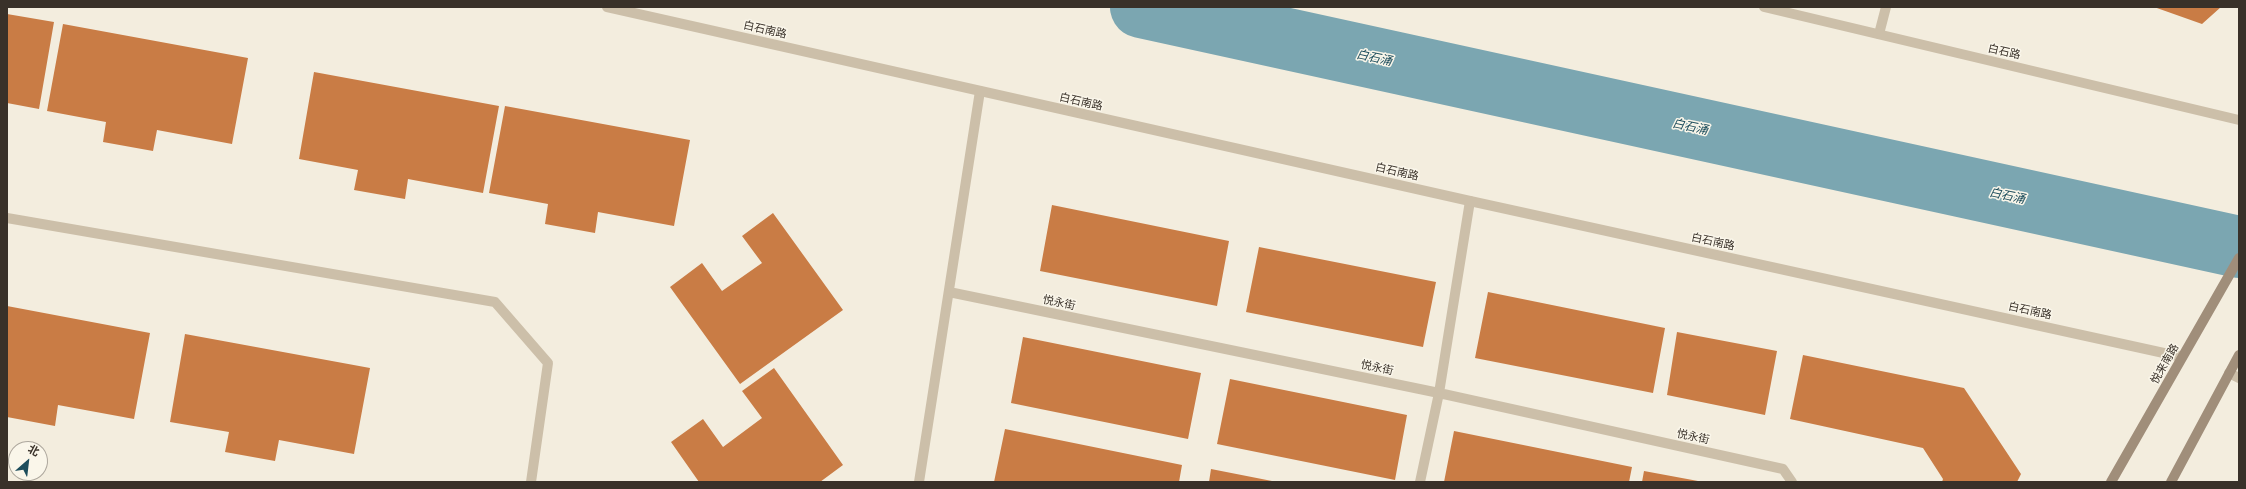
<!DOCTYPE html>
<html>
<head>
<meta charset="utf-8">
<style>
  body { margin:0 }
  #map { position:relative; width:2246px; height:489px; overflow:hidden; background:#f3edde; font-family:"Work Sans","Noto Sans SC",sans-serif }
  canvas { display:block }
  .frame { position:absolute; inset:0; border:8px solid #393129; pointer-events:none }
  .north { position:absolute; left:8px; top:441px; width:40px; height:40px; box-sizing:border-box; background:#faf6ea; border:1px solid #ada79d; border-radius:50%; rotate:28deg; font-size:11px; font-weight:700; line-height:16px; text-align:center; color:#393129 }
  .north::after { content:''; display:block; margin:auto; width:14px; height:18px; background:#1d4d5c; clip-path:polygon(50% 0,100% 100%,50% 72%,0 100%) }
</style>
</head>
<body>
<div id="map">
<canvas width="2246" height="489"></canvas>
<div class="frame"></div>
<div class="north">北</div>
</div>
<script>
const ctx = document.querySelector('canvas').getContext('2d');
ctx.lineJoin = 'round';
function strokePath(path, color, width, dash) { ctx.strokeStyle = color; ctx.lineWidth = width; ctx.lineCap = dash ? 'butt' : 'round'; ctx.setLineDash(dash || []); ctx.stroke(path); }
function fillPath(path, color) { ctx.fillStyle = color; ctx.fill(path, 'evenodd'); }
function label(font, color, halo, rows, align = 'center') {
  ctx.font = font + ' "Work Sans","Noto Sans SC",sans-serif'; ctx.lineWidth = 3; ctx.setLineDash([]); ctx.textBaseline = 'middle'; ctx.strokeStyle = halo; ctx.fillStyle = color; for (const [text, x, y, turn = 0] of rows) {
    ctx.save(); ctx.translate(x, y); ctx.rotate((+turn || 0) * Math.PI / 180); ctx.textAlign = isNaN(turn) ? turn : align; if (halo) ctx.strokeText(text, 0, 0); ctx.fillText(text, 0, 0); ctx.restore();
  }
}
const river = new Path2D(`
  M1141 7 2239 247`);
const building = new Path2D(`
  M2154 7H2221L2202 24Z
  M7 14 54 22 39 109 7 103Z
  M63 24 248 58 232 144 157 130 153 151 103 142 106 122 47 111Z
  M314 72 499 106 483 193 408 179 405 199 354 190 358 170 299 159Z
  M505 106 690 140 674 226 598 212 595 233 545 224 548 204 489 193Z
  M1052 205 1229 241 1217 306 1040 271Z
  M773 213 843 310 740 384 670 287 702 263 722 291 762 263 742 236Z
  M1259 247 1436 282 1423 347 1246 312Z
  M1488 292 1665 328 1653 393 1475 358Z
  M7 306 150 333 134 419 58 405 55 426 7 417Z
  M1677 332 1777 351 1765 415 1667 395Z
  M185 334 370 368 354 454 279 440 275 461 225 452 229 432 170 422Z
  M1023 337 1201 373 1188 439 1011 403Z
  M1803 355 1964 388 2021 474 2017 482H1942L1943 479 1923 448 1790 419Z
  M774 368 843 465 820 482H699L671 442 703 419 723 447 762 418 742 391Z
  M1230 379 1407 415 1395 480 1217 444Z
  M1005 429 1182 465 1179 482H994Z
  M1454 431 1632 467 1629 482H1444Z
  M1211 469 1272 481V482H1209Z
  M1644 471 1698 481 1697 482H1642Z`);
const minor = new Path2D(`
  M1879 34 1886 7
  M7 218 495 302 548 363 531 482
  M949 292 1439 393 1783 469 1792 482
  M919 482 980 91
  M1420 482 1439 393 1470 201`);
const tertiary = new Path2D(`
  M607 7 1470 201 2182 357
  M1764 7 2239 120
  M2229 373 2239 378`);
const secondary = new Path2D(`
  M2111 482 2239 258
  M2171 482 2239 355`);
const streetNames = [
  ["白石南路",765,30,13],
  ["白石路",2004,52,13],
  ["白石南路",1081,102,13],
  ["白石南路",1397,172,13],
  ["白石南路",1713,242,12],
  ["悦永街",1059,303,12],
  ["白石南路",2030,311,12],
  ["悦来南路",2165,364,-60],
  ["悦永街",1377,368,12],
  ["悦永街",1693,437,12]
];
const waterNames = [
  ["白石涌",1374,58,12],
  ["白石涌",1690,127,12],
  ["白石涌",2007,196,12]
];
strokePath(river, '#7ba6b1', 62);
fillPath(building, '#c97c45');
strokePath(minor, '#ccbfa9', 10);
strokePath(tertiary, '#ccbfa9', 10);
strokePath(secondary, '#a08e7a', 10);
label('11px', '#393129', '#faf6ea', streetNames);
label('italic 12px', '#1d4d5c', '#faf6ea', waterNames);
</script>
</body>
</html>
